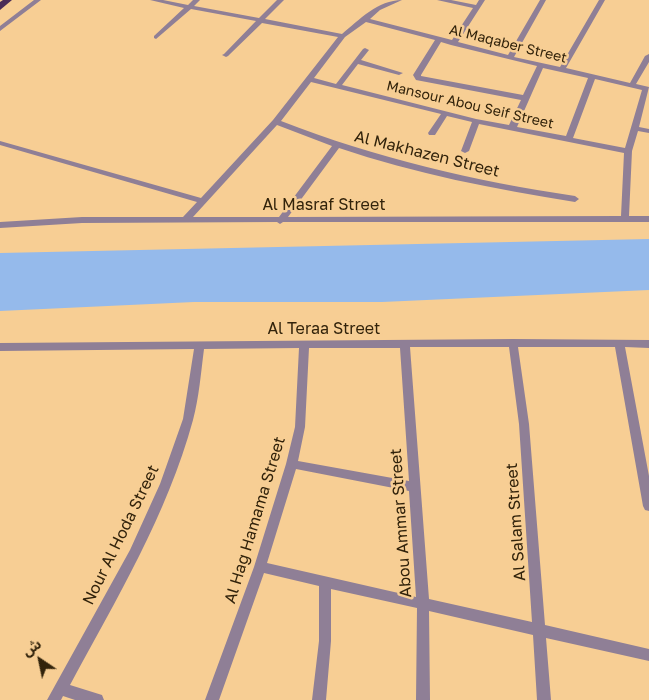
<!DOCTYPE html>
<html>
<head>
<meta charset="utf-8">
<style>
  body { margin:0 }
  #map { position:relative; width:649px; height:700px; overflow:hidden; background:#f7ce94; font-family:"Golos Text","Noto Sans Arabic",sans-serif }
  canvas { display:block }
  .north { position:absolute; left:15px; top:635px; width:50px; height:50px; -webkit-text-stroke:4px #f7ce94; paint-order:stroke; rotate:326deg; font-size:14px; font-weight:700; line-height:20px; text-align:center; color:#32230b }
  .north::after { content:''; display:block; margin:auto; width:18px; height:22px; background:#32230b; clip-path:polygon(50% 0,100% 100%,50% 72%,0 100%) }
</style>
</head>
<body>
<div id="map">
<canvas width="649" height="700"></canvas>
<div class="north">ش</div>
</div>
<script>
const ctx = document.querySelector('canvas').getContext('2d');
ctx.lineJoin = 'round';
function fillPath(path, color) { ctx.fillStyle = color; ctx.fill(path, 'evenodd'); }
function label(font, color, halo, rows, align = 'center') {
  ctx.font = font + ' "Golos Text",sans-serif'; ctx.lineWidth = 5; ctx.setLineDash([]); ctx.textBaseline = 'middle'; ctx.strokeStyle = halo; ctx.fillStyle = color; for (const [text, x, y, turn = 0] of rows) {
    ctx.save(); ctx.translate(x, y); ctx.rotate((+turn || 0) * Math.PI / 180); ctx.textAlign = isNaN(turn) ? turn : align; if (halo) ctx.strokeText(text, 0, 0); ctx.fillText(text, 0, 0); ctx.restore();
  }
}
const water = new Path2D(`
  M649 239V290L382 302H194L0 311V253Z`);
const minor = new Path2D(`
  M34 0H41L0 31V26Z
  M150 0H163L188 5 193 0H200L194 6 259 18 277 0H284L265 19 342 34C359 20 378 0 402 0L380 10 370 19 452 40 473 8 437 0H451L476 5 479 0H485L458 42 508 55 540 0H546L514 57 560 67 599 0H605L566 68 630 83 645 56 649 54V62L636 84 649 87 639 127 649 129V133L638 131 632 151 629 216H649V222H283L280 224 277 222 82 223 0 228V222L82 217H183L197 202 0 145V141L201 198 273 120 338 37 262 23 228 56 226 57 222 55 224 54 256 21 191 9 156 39 154 38V36L184 8ZM366 22 435 40 413 75 416 80 521 100 509 125 476 119 342 85 358 64 399 75 403 73 361 60 369 50 365 48 363 49 336 84 314 78 345 37ZM441 42 451 45 537 66 523 95 421 76V75ZM543 68 588 78 566 136 517 127ZM595 79 642 90 625 148 573 138ZM311 82 441 114 428 133 429 135H435L447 116 472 122 461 151 465 153 469 151 479 124 624 153 621 216 288 217 339 148C415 174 495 189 575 202L579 199 575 196C474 181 376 158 281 121ZM277 125 332 146 279 217H193Z
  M513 339 649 340V348L625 347 649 476V511L645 510 643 506 615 347H518L529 424 545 625 649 649V661L546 638 551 700H537L533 635 429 611 430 700H416L417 608 331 589V641L326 700H312L319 641V586L264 573 219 700H205L254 567 286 464 295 427 299 348 204 349C201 372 199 398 193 420 167 515 116 600 70 685L102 695 104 700H75L63 696 61 700H47L130 550 160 484 183 419 194 349 0 351V343ZM410 347H509L519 424 532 622 429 599ZM309 348H400L409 481 298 461 305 427ZM296 469 409 491 416 597 267 563Z`);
const trunk = new Path2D(`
  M3 0H12L0 10V2Z`);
const farStreetnames = [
  ["Al Maqaber Street",508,44,14],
  ["Mansour Abou Seif Street",470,105,13]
];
const streetNames = [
  ["Al Makhazen Street",427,154,14],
  ["Al Masraf Street",324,205],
  ["Al Teraa Street",324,329],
  ["Al Hag Hamama Street",255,520,-73],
  ["Al Salam Street",516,522,-94],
  ["Abou Ammar Street",401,523,-94],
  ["Nour Al Hoda Street",121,535,-64]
];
fillPath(water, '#95baeb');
fillPath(minor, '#8f7f96');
fillPath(trunk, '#4b2c57');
label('14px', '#32230b', '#f7ce94', farStreetnames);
label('16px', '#32230b', '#f7ce94', streetNames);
</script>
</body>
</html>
